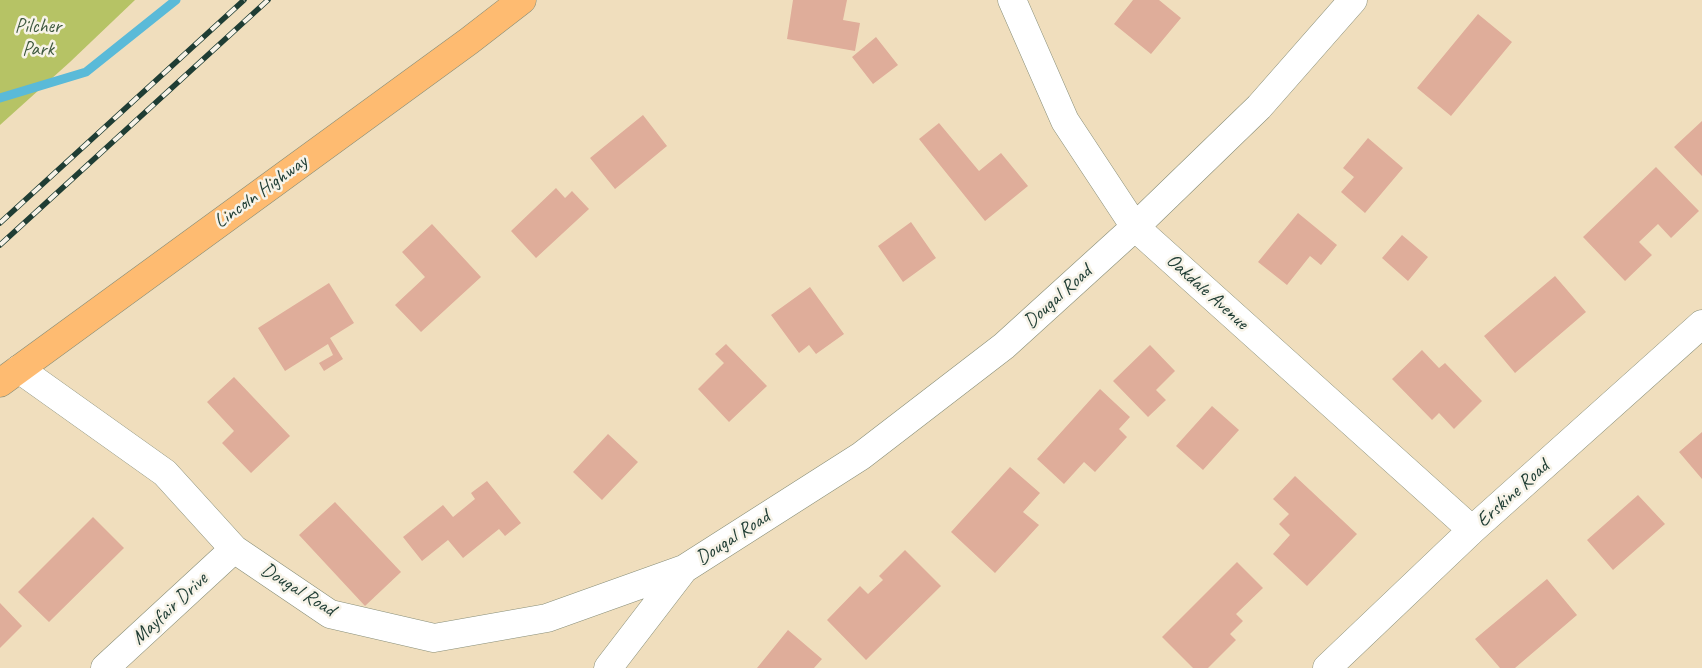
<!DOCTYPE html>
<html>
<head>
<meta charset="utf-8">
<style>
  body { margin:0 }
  canvas { display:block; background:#f0debd }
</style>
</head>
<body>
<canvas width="1702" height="668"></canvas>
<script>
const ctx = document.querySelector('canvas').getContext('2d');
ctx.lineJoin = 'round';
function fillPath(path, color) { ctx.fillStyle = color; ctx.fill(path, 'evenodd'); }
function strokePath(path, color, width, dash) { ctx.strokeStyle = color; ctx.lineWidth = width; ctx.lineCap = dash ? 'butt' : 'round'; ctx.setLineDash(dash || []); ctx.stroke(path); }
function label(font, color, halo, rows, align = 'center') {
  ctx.font = font + ' Caveat,sans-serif'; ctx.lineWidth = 5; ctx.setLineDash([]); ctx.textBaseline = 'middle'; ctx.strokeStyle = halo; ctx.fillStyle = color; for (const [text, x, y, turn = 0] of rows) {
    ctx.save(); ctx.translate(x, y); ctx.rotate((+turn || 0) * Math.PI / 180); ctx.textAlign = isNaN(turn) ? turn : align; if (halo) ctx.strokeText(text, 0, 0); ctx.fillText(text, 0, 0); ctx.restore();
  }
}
const green = new Path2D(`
  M0 0H135L70 62 0 125Z`);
const stream = new Path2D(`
  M0 98 86 72 176 0`);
const building = new Path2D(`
  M793 0H847L843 20 860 23 855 51 787 39Z
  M1133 0H1159L1181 18 1151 54 1114 24Z
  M1478 14 1512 42 1451 116 1417 88Z
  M876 37 898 65 873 84 852 57Z
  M643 115 667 146 615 189 590 158Z
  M1702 121V176L1674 147Z
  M939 123 979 171 1001 153 1028 186 985 221 919 139Z
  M1368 138 1403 168 1365 213 1341 192 1354 177 1343 168Z
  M1656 167 1699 211 1671 238 1658 224 1639 242 1652 255 1625 281 1583 237Z
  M556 188 565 198 572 191 589 209 536 258 511 231Z
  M1298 213 1337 245 1321 265 1310 256 1287 285 1258 262Z
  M911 222 936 258 903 282 878 246Z
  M432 224 481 277 421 332 395 305 425 277 402 252Z
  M1402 235 1428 257 1408 281 1382 258Z
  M1555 276 1586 312 1515 373 1484 336Z
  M329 283 354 323 330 338 343 359 324 371 319 363 333 355 328 344 285 371 258 328Z
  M810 287 844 334 816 354 809 345 799 353 771 315Z
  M726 344 767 386 729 422 698 389 724 363 715 354Z
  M1150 345 1175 371 1156 390 1166 400 1148 417 1113 381Z
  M1422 350 1439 368 1445 363 1482 401 1454 429 1439 413 1432 420 1392 379Z
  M234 377 290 436 251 473 222 443 234 431 207 402Z
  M1100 389 1130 417 1119 429 1127 437 1095 472 1084 462 1064 484 1037 459Z
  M1212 406 1239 430 1203 470 1176 446Z
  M1702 432V479L1679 452Z
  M608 434 638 462 602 500 573 472Z
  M1010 467 1040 493 1023 512 1039 525 995 573 951 532Z
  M1295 476 1357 534 1307 586 1273 554 1290 535 1279 524 1289 514 1273 499Z
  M487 481 521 523 505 536 499 529 463 558 448 540 422 561 403 537 443 505 453 517 475 499 471 493Z
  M1638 495 1665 524 1613 570 1587 540Z
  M335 502 401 572 365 606 299 535Z
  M93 517 124 548 49 622 18 592Z
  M905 550 941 586 866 660 827 620 860 586 868 594 883 580 879 576Z
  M1237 562 1263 588 1236 614 1243 621 1230 634 1236 640 1208 668H1193L1162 637Z
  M1547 579 1577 615 1515 668H1500L1475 639Z
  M0 603 22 626 0 648Z
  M788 630 822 659 814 668H757Z`);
const street = new Path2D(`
  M1012 0 1065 121 1135 227 1472 530
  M19 369 165 473 234 549 330 614 434 638 547 618 684 569 861 456 1004 346 1135 227 1259 107 1353 0
  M105 668 234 549
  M608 668 684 569
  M1327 668 1472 530 1702 324`);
const primary = new Path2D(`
  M0 383 469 41 522 0`);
const rail = new Path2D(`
  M0 223 244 0
  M0 245 268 0`);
const parkNames = [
  ["Pilcher",38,27],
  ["Park",38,50]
];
const streetNames = [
  ["Lincoln Highway",261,192,-36],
  ["Oakdale Avenue",1207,292,42],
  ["Dougal Road",1058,297,-42],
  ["Erskine Road",1513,494,-42],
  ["Dougal Road",733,538,-33],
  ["Dougal Road",298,590,32],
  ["Mayfair Drive",170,609,-43]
];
fillPath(green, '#b6c365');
strokePath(stream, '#5abad8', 9);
fillPath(building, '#dfad9a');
strokePath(street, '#888e78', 29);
strokePath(primary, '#888e78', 29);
strokePath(street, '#fff', 28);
strokePath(primary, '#febb71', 28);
strokePath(rail, '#1f3d34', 5.5);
strokePath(rail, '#f7f3e8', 4, [11]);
label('20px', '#3d583e', '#f7f3e8', parkNames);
label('20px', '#1f3d34', '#f7f3e8', streetNames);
</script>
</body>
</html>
